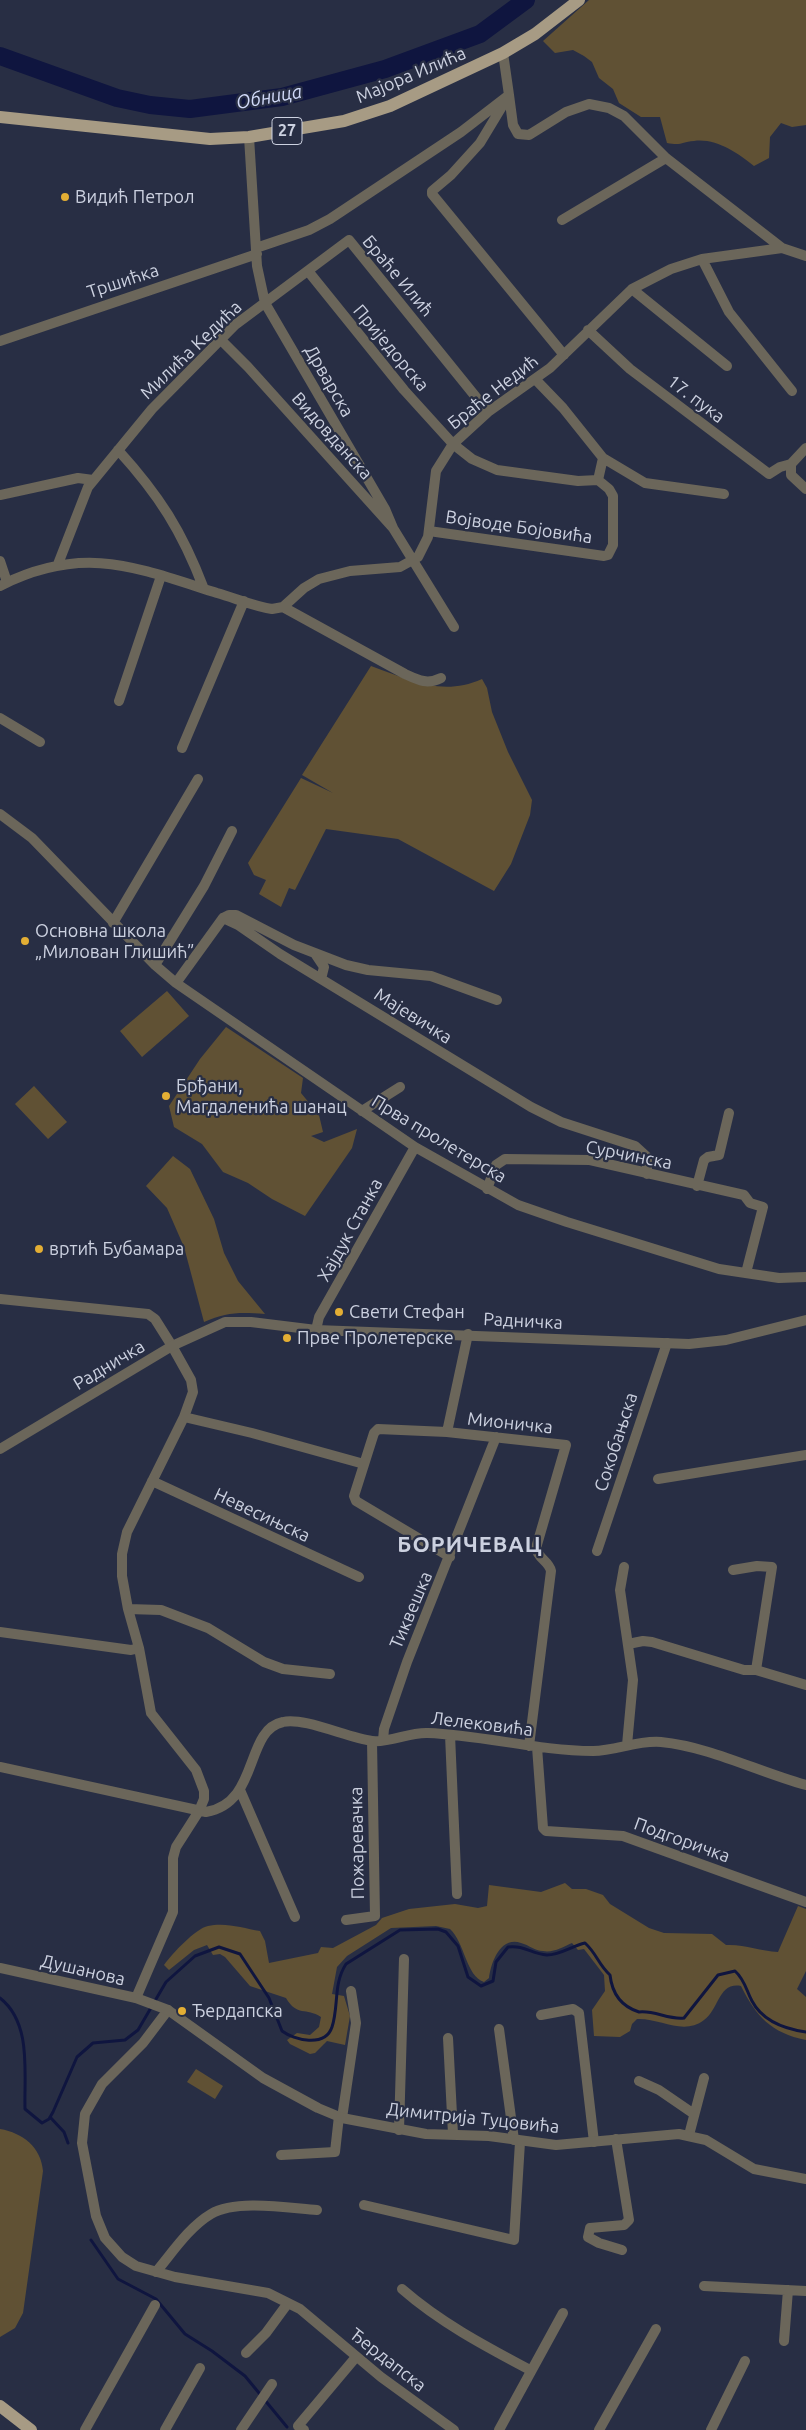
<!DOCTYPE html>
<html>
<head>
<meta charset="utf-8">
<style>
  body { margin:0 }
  canvas { display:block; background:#282e44 }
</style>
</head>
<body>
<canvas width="806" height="2430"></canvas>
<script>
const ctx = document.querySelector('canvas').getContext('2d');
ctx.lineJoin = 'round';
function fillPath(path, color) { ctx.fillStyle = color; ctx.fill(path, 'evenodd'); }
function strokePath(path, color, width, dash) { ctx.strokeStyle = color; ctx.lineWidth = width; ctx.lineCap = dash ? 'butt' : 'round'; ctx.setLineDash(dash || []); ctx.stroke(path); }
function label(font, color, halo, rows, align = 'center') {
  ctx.font = font + ' Ubuntu,sans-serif'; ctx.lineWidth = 4.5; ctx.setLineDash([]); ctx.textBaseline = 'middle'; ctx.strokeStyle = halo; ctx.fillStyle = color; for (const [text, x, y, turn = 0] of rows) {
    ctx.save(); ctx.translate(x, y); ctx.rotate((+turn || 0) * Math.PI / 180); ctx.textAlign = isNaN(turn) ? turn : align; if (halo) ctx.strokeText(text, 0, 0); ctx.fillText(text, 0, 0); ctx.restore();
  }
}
const green = new Path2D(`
  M589 0H806V125L792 127 781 123 770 137 769 158 754 166C738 153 716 138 694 141 681 142 682 146 667 143L660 117H641L619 103 613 89 599 78 592 62 584 56 573 50 555 53 543 41Z
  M371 666C410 680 442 697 482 679L487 688 492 712 508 752 532 800 530 815 511 864 494 891 398 839 326 829 295 890 289 888 281 907 259 894 266 880 254 875 248 863 301 778 333 793 302 775Z
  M167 991 189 1016 142 1057 120 1031Z
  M226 1027 303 1078 301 1093 319 1115 323 1132 311 1136 324 1142 357 1129 352 1148 305 1216 272 1199 248 1183 223 1172 202 1144 174 1127 169 1106 200 1059Z
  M34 1086 67 1122 48 1139 15 1104Z
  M173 1156 190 1169 214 1219 224 1253 238 1281 265 1314C240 1312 226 1312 204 1322L184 1247 167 1208 146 1186Z
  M565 1883 572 1889H586L603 1895 610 1904 649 1928 664 1933 712 1934 726 1945C744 1944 760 1951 778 1952L798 1906 806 1909V1971L797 1989 806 1997V2040C771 2033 756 2016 741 1986 718 1982 719 2010 704 2020 683 2036 661 2018 637 2019L632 2024 630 2031 620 2037 594 2036 592 2010 605 1991 604 1975 584 1949 578 1950 572 1943C563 1947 553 1953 543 1951 535 1951 529 1945 521 1943 500 1936 491 1963 489 1978L484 1982C466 1976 465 1943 450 1929L436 1926 391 1928 347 1956 337 1967 332 1994 344 1996 350 2016 345 2045 327 2041 315 2053 310 2054 290 2044 287 2040 297 2033 310 2035 319 2027 321 2017C306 2007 297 2017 286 1998L250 1986 225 1957 220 1954 213 1955 207 1945 194 1950 169 1970 164 1965C172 1954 196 1928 208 1926 225 1922 243 1928 260 1931L265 1941 269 1963 318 1953 321 1947 333 1948 376 1925 382 1918 409 1909 455 1904 478 1908 487 1906 489 1885 541 1892Z
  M196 2069 223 2086 215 2099 187 2082Z
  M0 2129C23 2133 41 2147 43 2171L23 2313 15 2328 0 2337Z`);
const stream = new Path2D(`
  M0 1998C32 2023 24 2073 25 2109L42 2123 49 2119 53 2112 77 2057 93 2043 125 2040 138 2030 166 1982 195 1956 219 1947 240 1954 269 1998 282 2031C294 2040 325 2048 332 2027 339 2006 333 1984 346 1964L400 1930 438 1929 446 1932 458 1946 468 1977 481 1986 493 1981 496 1962 508 1947C525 1945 531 1954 547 1955 560 1955 572 1946 585 1943 597 1954 598 1964 610 1975 612 1993 620 2006 639 2012 654 2010 669 2020 684 2018L718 1975 735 1971C745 1980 746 1990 752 2001 763 2022 785 2029 806 2032
  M50 2117 64 2132 68 2143
  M91 2240 118 2279 156 2299 185 2334 212 2351 245 2376 287 2427`);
const river = new Path2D(`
  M0 56 117 98 150 105 190 109 282 97 385 69 480 34 526 0`);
const minor = new Path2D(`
  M503 53 509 95 480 143 451 175 432 191V194L564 355
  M249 137 257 266 265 303 385 509 393 528
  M562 220 666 158
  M256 248 309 230 330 219 461 132 509 95 513 125 518 134 529 135 566 112 589 104 609 108 624 116 666 158 782 248
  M702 259 729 312 792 391
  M308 271 404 390 453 444 472 459 497 470 578 481 598 480 609 489 613 496V545L608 555 604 556 429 531
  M632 289 727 366
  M588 330 630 369 769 474 780 467 791 464
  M220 339 248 367 393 528 454 627
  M0 341 257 254
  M536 380 563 408 603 458 598 480
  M806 448 791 464V475L806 489
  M118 450C159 495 182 531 204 589
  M603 458 645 483 724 494
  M0 495 78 478 93 480
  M0 561 7 582
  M58 564 88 487 152 409 235 325 349 240 488 412
  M0 586C83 544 135 567 217 593 235 598 253 606 272 609L283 607 304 588 319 579 350 571 400 567 418 557 428 537 436 471 453 444 488 412 550 368 632 289 671 269 702 259 782 248 806 256
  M283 607 405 674C418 680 427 685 441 678
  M119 701 161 576
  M0 718 40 742
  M182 748 244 601
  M0 814 32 838 155 965 176 983 415 1147 518 1205 567 1222 719 1269 779 1278 806 1277
  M223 918 229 915H236L294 945 346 965 368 970 431 976 497 1000
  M113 923 198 779
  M316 955 324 967 321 979
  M155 965 204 886 232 831
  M176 983 223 918 238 925 280 954 531 1107 561 1122 635 1146 647 1157V1174
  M362 1111 400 1087
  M697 1186 704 1160 708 1157 719 1155 729 1113
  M487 1189 496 1165 505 1159 590 1160 744 1195 750 1203 763 1207 746 1273
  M0 1299 148 1314 155 1319 172 1346 191 1380 193 1392 184 1417 127 1532 122 1554V1576L128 1609 139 1648 151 1713 196 1770 204 1791V1799L199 1811 176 1847 173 1858V1912L136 1998
  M316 1330 319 1317 415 1147
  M468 1334 447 1432 566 1445 536 1548C538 1559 549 1561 551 1571L529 1746
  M184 1417 252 1433 364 1464
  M447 1432 378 1429 374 1433 354 1496 356 1501 361 1504 450 1557
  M658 1479 806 1455
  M152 1481 359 1577
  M597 1551 667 1343
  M624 1567 620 1590 633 1680 627 1745
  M733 1570 757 1566 772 1567 756 1670
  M128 1609 161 1610 208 1628 264 1662 283 1669 330 1674
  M0 1632 131 1650 139 1648
  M628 1644 643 1641 652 1642 744 1670H756L806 1685
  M450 1735 457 1894
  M383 1740 384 1729 407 1662 496 1437
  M537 1747 543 1828 546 1831 623 1836 806 1902
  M0 1767 206 1812C260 1803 244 1730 283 1722 304 1717 348 1738 372 1741 390 1743 409 1732 428 1733 483 1735 538 1751 593 1751 616 1751 637 1740 661 1742 711 1747 758 1772 806 1785
  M240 1790 295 1917
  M346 1920 375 1916 372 1741
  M168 2010 143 2043 102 2084 85 2114 82 2143 96 2216 105 2238 122 2257 136 2266 175 2277 268 2293 300 2309 381 2377 454 2430
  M541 2015 573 2009 579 2013 594 2142
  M499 2029 514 2140
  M448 2038 453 2134
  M639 2081 659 2090 694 2114
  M342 2118 356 2023 351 1991
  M399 2130 404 1959
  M689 2135 704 2078
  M616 2139 629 2220 624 2225 590 2228 588 2237 599 2243 622 2250
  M281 2155 335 2152 339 2116
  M364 2205 514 2240 520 2142
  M156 2272C172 2253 189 2227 211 2214 236 2199 289 2208 317 2210
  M704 2286 806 2291
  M402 2289C441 2323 485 2346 530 2370
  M784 2341 788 2290
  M246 2353 266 2333 288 2303
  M85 2430 155 2305
  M165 2430 200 2368
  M241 2430 272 2384
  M304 2430 298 2426 356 2357
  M499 2430 563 2313
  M599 2430 656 2329
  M711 2430 745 2361`);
const tertiary = new Path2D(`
  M0 1449 172 1346 225 1322H251L316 1330 689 1344 726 1340 806 1320
  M0 1968 136 1998 168 2010 263 2078 318 2108 342 2118 426 2134 489 2136 556 2145 679 2134 706 2140 754 2169 806 2179`);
const primary = new Path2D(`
  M0 117 210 139 249 137 344 121 390 106 503 53 535 34 579 0
  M0 2406 31 2430`);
const markers = [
  [65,197,5,"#e3ae34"],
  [25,941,5,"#e3ae34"],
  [166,1096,5,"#e3ae34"],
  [39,1249,5,"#e3ae34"],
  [339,1312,5,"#e3ae34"],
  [287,1338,5,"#e3ae34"],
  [182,2011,5,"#e3ae34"]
];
const shields = [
  [287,131,30]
];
const shieldNames = [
  ["27",287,131]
];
const streetNames = [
  ["Мајора Илића",411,75,-23],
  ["Браће Илић",398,276,50],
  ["Тршићка",123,281,-18],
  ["Приједорска",391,348,50],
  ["Милића Кедића",191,350,-44],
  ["Дрварска",329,381,60],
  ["Браће Недић",493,392,-38],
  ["17. пука",696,399,37],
  ["Видовданска",332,436,48],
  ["Војводе Бојовића",519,527,8],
  ["Мајевичка",413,1016,32],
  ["Прва пролетерска",439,1139,31],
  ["Сурчинска",629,1155,11],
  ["Хајдук Станка",350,1230,-61],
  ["Радничка",523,1321,3],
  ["Радничка",109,1365,-31],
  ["Мионичка",510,1423,6],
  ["Сокобањска",616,1442,-72],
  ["Невесињска",262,1515,25],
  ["Тиквешка",411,1610,-67],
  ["Лелековића",482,1724,7],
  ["Подгоричка",682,1840,20],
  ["Пожаревачка",357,1843,-91],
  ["Душанова",83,1970,13],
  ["Димитрија Туцовића",473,2118,6],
  ["Ђердапска",388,2360,38]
];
const poiNames = [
  ["Видић Петрол",75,197],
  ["Основна школа",35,931],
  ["„Милован Глишић”",35,952],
  ["Брђани,",176,1086],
  ["Магдаленића шанац",176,1107],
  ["вртић Бубамара",49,1249],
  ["Свети Стефан",349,1312],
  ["Прве Пролетерске",297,1338],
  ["Ђердапска",192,2011]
];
const waterNames = [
  ["Обница",269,97,-10]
];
const districtNames = [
  ["БОРИЧЕВАЦ",470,1545]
];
fillPath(green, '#605134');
strokePath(stream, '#0f153f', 3);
strokePath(river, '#0f153f', 18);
strokePath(minor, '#6b665a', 10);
strokePath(tertiary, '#6b665a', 10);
strokePath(primary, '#a79b84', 12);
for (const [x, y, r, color] of markers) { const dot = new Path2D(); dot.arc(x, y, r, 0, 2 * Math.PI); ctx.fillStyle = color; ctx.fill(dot); strokePath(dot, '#282e44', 2); }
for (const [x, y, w] of shields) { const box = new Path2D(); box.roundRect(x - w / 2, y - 13.5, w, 27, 4); ctx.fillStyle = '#282e44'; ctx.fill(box); strokePath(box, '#ccd1e0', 1); }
label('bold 16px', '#ccd1e0', null, shieldNames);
label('18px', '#ccd1e0', '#282e44', streetNames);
label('18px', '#ccd1e0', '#282e44', poiNames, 'left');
label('italic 19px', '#d1daf9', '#282e44', waterNames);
ctx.letterSpacing = '1px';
label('bold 22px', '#ccd1e0', '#282e44', districtNames);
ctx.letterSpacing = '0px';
</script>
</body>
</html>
